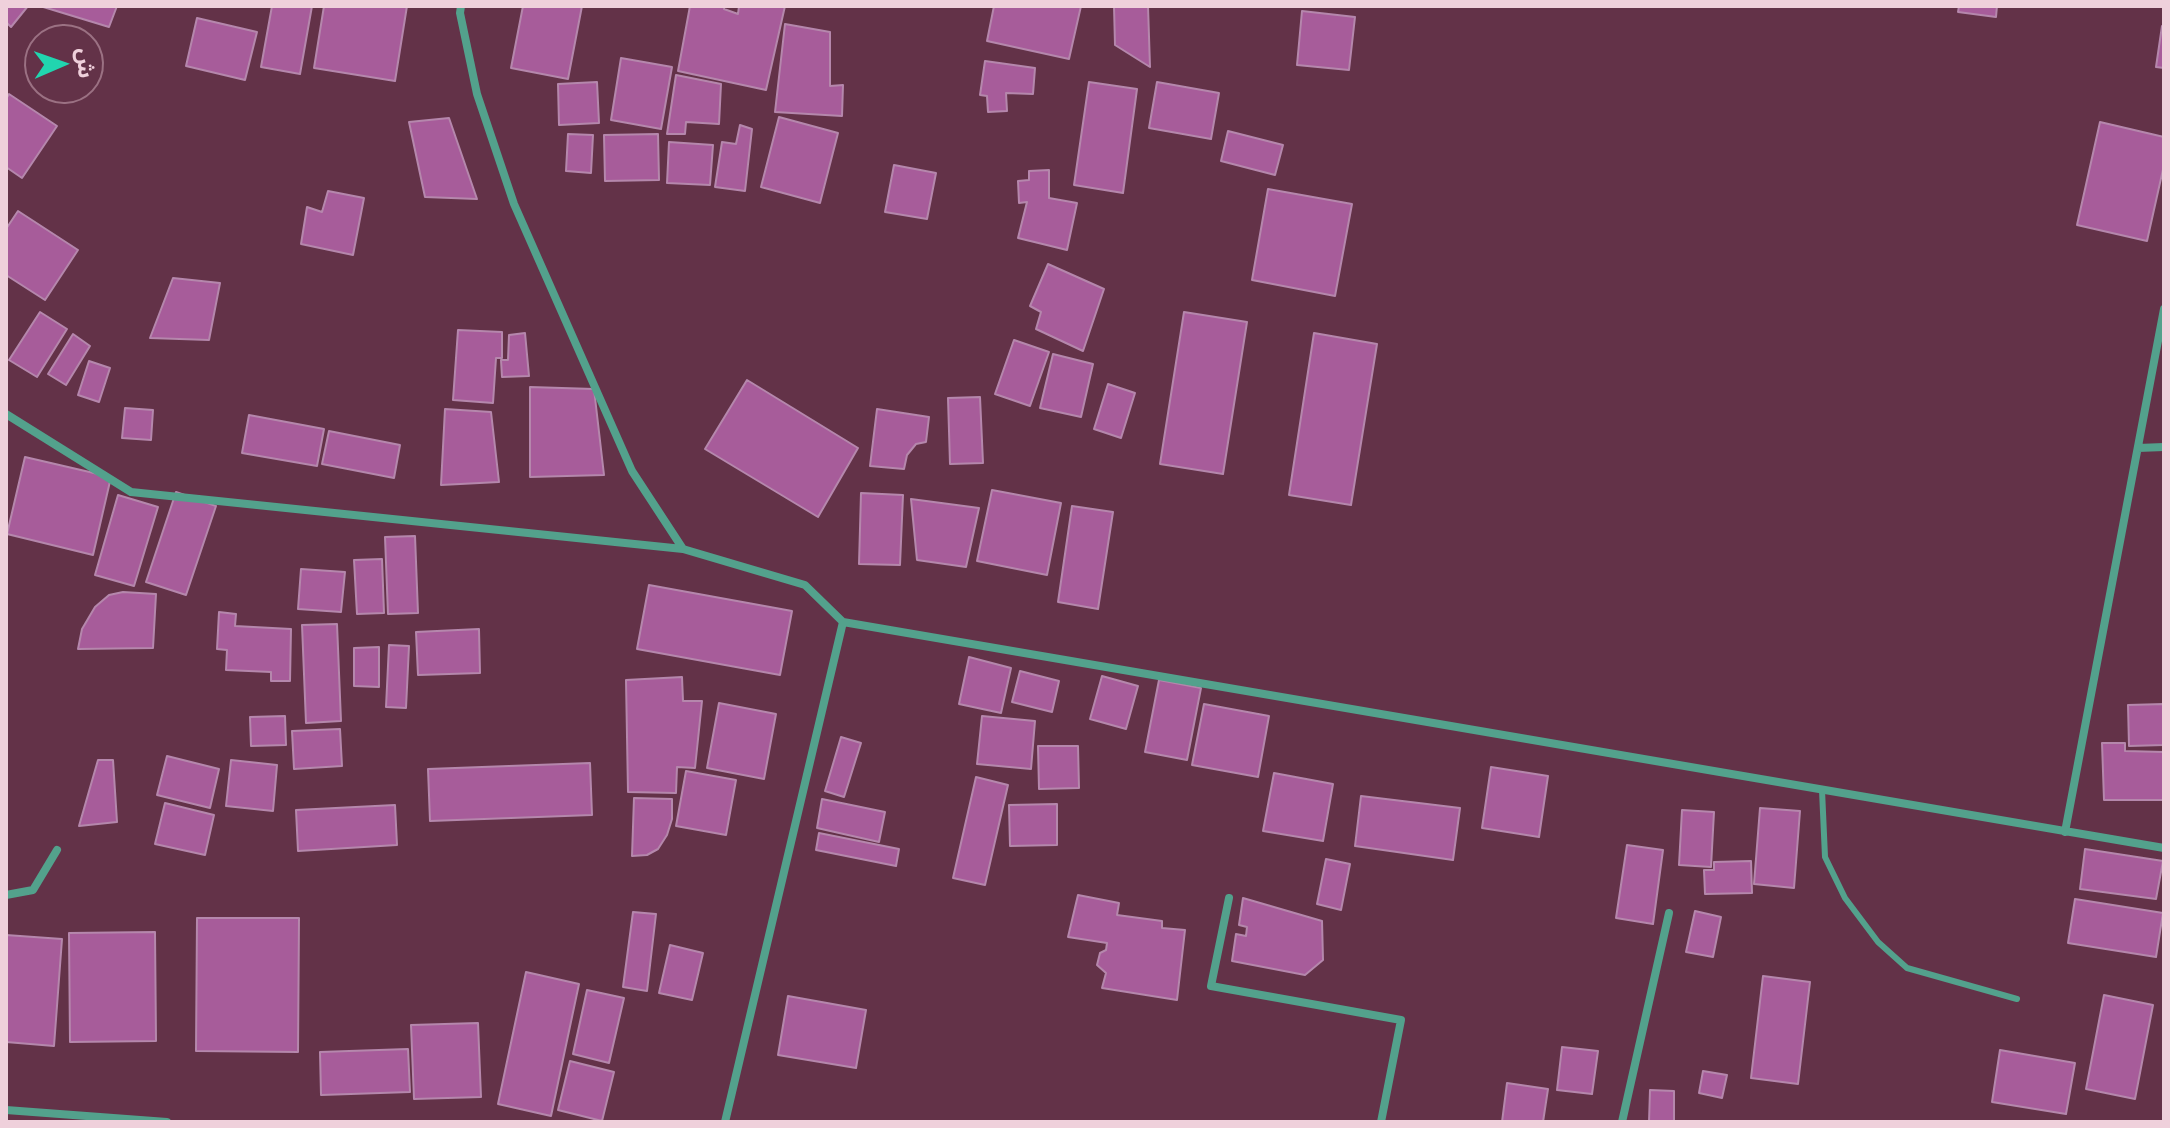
<!DOCTYPE html>
<html>
<head>
<meta charset="utf-8">
<style>
  body { margin:0 }
  #map { position:relative; width:2170px; height:1128px; overflow:hidden; background:#633248; font-family:Quicksand,"Noto Sans Arabic",sans-serif }
  canvas { display:block }
  .frame { position:absolute; inset:0; border:8px solid #efd0db; pointer-events:none }
  .north { position:absolute; left:24px; top:24px; width:80px; height:80px; box-sizing:border-box; background:#633248; border:2px solid #9b7183; border-radius:50%; rotate:88deg; font-size:22px; font-weight:700; line-height:32px; text-align:center; color:#efd0db }
  .north::after { content:''; display:block; margin:auto; width:28px; height:36px; background:#21d5af; clip-path:polygon(50% 0,100% 100%,50% 72%,0 100%) }
</style>
</head>
<body>
<div id="map">
<canvas width="2170" height="1128"></canvas>
<div class="frame"></div>
<div class="north">ش</div>
</div>
<script>
const ctx = document.querySelector('canvas').getContext('2d');
ctx.lineJoin = 'round';
function fillPath(path, color) { ctx.fillStyle = color; ctx.fill(path, 'evenodd'); }
function strokePath(path, color, width, dash) { ctx.strokeStyle = color; ctx.lineWidth = width; ctx.lineCap = dash ? 'butt' : 'round'; ctx.setLineDash(dash || []); ctx.stroke(path); }
const building = new Path2D(`
  M6 6H28L11 27 6 22Z
  M40 6H117L109 27Z
  M272 6H312L300 74 261 67Z
  M324 6H407L395 81 314 68Z
  M523 6H582L568 79 511 68Z
  M690 6H725L724 9 738 14 739 6H785L766 90 678 71Z
  M994 6H1081L1069 59 987 41Z
  M1114 6H1148L1150 67 1115 45Z
  M1959 6H1997L1996 17 1958 12Z
  M1302 11 1355 17 1349 70 1297 65Z
  M197 18 257 32 245 80 186 66Z
  M785 24 830 32V86L843 85 842 116 775 112Z
  M2162 26H2164V68L2156 67Z
  M621 58 672 67 661 129 611 120Z
  M985 61 1035 68 1033 94 1006 93 1007 111 988 112 987 96 980 95Z
  M676 75 721 84 719 124 686 122 685 134H667Z
  M597 82 599 123 559 125 558 84Z
  M1089 82 1137 89 1123 193 1074 185Z
  M1157 82 1219 93 1211 139 1149 128Z
  M9 94 57 126 22 178 6 167V99Z
  M779 117 838 133 820 203 761 187Z
  M449 118 477 199 425 197 409 122Z
  M2100 122 2164 137V165L2147 241 2077 225Z
  M740 125 752 129 745 191 715 187 722 142 736 144Z
  M1228 131 1283 145 1275 175 1221 161Z
  M568 134 593 135 591 173 566 171Z
  M658 134 659 180 605 181 604 135Z
  M669 142 713 145 710 185 667 183Z
  M894 165 936 173 927 219 885 212Z
  M1049 170V198L1077 203 1067 250 1018 238 1027 202 1019 203 1018 181 1029 180V171Z
  M1268 189 1352 204 1335 296 1252 280Z
  M328 191 364 198 353 255 301 244 307 207 322 212Z
  M18 211 78 250 45 300 6 275V229Z
  M1048 264 1104 289 1083 351 1036 329 1041 312 1030 306Z
  M173 278 220 283 209 340 150 338Z
  M40 312 67 329 37 377 9 360Z
  M1184 312 1247 322 1223 474 1160 464Z
  M458 330 502 332V358H496L493 403 453 400Z
  M525 333 529 376 502 377 501 360H508L509 335Z
  M1314 333 1377 344 1351 505 1289 495Z
  M73 334 90 346 66 385 48 374Z
  M1014 340 1049 352 1030 406 995 394Z
  M1053 354 1093 364 1081 417 1040 408Z
  M89 361 110 368 99 402 78 395Z
  M747 380 858 448 818 517 705 449Z
  M1108 384 1135 393 1121 438 1094 429Z
  M530 387 594 389 604 475 530 477Z
  M980 397 983 463 950 464 948 398Z
  M125 408 153 410 151 440 122 438Z
  M445 409 491 412 499 482 441 485Z
  M877 409 929 417 926 442 916 444 907 455 904 469 870 466Z
  M249 415 324 429 317 466 242 453Z
  M329 431 400 445 394 478 322 464Z
  M25 457 111 477 93 555 7 534Z
  M992 490 1061 503 1047 575 977 561Z
  M176 492 216 506 186 595 146 582Z
  M861 493 903 495 900 565 859 564Z
  M118 495 158 507 134 586 95 575Z
  M911 499 979 508 966 567 917 560Z
  M1072 506 1113 512 1098 609 1058 602Z
  M415 536 418 613 388 614 385 537Z
  M382 559 384 613 357 614 354 560Z
  M301 569 345 572 341 612 298 609Z
  M649 585 792 611 780 675 637 649Z
  M123 592 156 594 153 648 78 649 82 629 95 607 109 595Z
  M219 612 236 614 235 626 291 629 290 681H271V672L226 670 227 650 217 649Z
  M337 624 341 721 306 723 302 625Z
  M479 629 480 673 418 675 416 632Z
  M389 645 409 646 406 708 386 707Z
  M379 647V687L354 686V648Z
  M969 657 1011 668 1001 713 959 704Z
  M1020 671 1059 681 1052 712 1012 702Z
  M1102 676 1138 686 1126 729 1090 719Z
  M682 677 683 701H702L695 768 677 767 676 793 628 792 626 680Z
  M1159 680 1201 688 1187 760 1145 752Z
  M719 703 776 714 764 779 707 768Z
  M1204 704 1269 716 1258 777 1192 765Z
  M2164 704V745L2129 746 2128 705Z
  M285 716 286 745 251 746 250 717Z
  M982 716 1035 721 1031 769 977 764Z
  M340 729 342 766 294 769 292 731Z
  M841 737 861 743 844 797 825 791Z
  M2102 743H2125V751L2164 752V800H2104Z
  M1038 746H1078L1079 788 1039 789Z
  M167 756 219 769 210 808 157 795Z
  M98 760H113L117 822 79 826Z
  M231 760 277 765 273 811 226 806Z
  M590 763 592 815 430 821 428 769Z
  M1491 767 1548 776 1539 837 1482 828Z
  M686 771 736 780 726 835 676 826Z
  M1274 773 1333 784 1323 841 1263 831Z
  M976 777 1008 785 985 885 953 878Z
  M1361 796 1460 808 1453 860 1355 846Z
  M634 798 672 799V819L667 835 658 849 647 855 632 856Z
  M822 799 885 812 879 842 817 828Z
  M165 803 214 815 205 855 155 844Z
  M1057 804V845L1010 846 1009 805Z
  M395 805 397 845 298 851 296 810Z
  M1760 808 1800 811 1794 888 1754 884Z
  M1682 810 1714 812 1711 867 1679 865Z
  M819 833 899 849 896 866 816 850Z
  M1627 845 1663 850 1653 924 1616 918Z
  M2085 849 2163 861 2156 899 2080 889Z
  M1326 859 1350 864 1341 910 1317 904Z
  M1751 861 1752 893 1705 894 1704 870H1714V862Z
  M1078 895 1119 903 1117 915 1162 921V928L1185 930 1177 1000 1102 988 1106 973 1097 965 1100 953 1106 950 1107 943 1068 937Z
  M1243 898 1322 921 1323 960 1305 975 1232 961 1236 934 1246 936 1247 927 1239 925Z
  M2075 899 2163 913 2156 957 2068 943Z
  M1695 911 1721 917 1713 957 1686 952Z
  M633 912 656 914 647 991 623 987Z
  M197 918H299L298 1052 196 1051Z
  M155 932 156 1041 70 1042 69 933Z
  M6 935 62 939 54 1046 6 1042Z
  M670 945 703 953 692 1000 659 993Z
  M526 972 579 984 551 1116 498 1104Z
  M1763 976 1810 982 1798 1084 1751 1078Z
  M587 990 624 998 609 1063 573 1054Z
  M2104 995 2153 1005 2135 1099 2086 1089Z
  M788 996 866 1010 856 1068 778 1055Z
  M478 1023 481 1097 414 1099 411 1025Z
  M1562 1047 1598 1051 1592 1094 1557 1090Z
  M408 1049 410 1092 321 1095 320 1052Z
  M2000 1050 2075 1063 2066 1114 1992 1102Z
  M570 1061 614 1072 602 1121 558 1110Z
  M1703 1071 1727 1075 1722 1098 1699 1093Z
  M1507 1083 1548 1089 1543 1122H1502Z
  M1650 1090 1674 1091V1122H1649Z`);
const service = new Path2D(`
  M1822 790 1825 857 1845 898 1878 942 1907 968 2017 999`);
const minor = new Path2D(`
  M461 6 460 13 477 94 514 204 632 471 683 549 805 585 843 622 2164 848
  M6 414 131 492 683 549
  M2138 448 2164 447
  M2065 832 2164 309
  M6 895 33 890 57 850
  M1229 898 1211 986 1401 1020 1381 1122
  M6 1110 167 1122
  M725 1122 843 622
  M1622 1122 1669 913`);
fillPath(building, '#a75c9a');
strokePath(building, '#b587ac', 2);
strokePath(service, '#53a18c', 6);
strokePath(minor, '#53a18c', 8);
</script>
</body>
</html>
